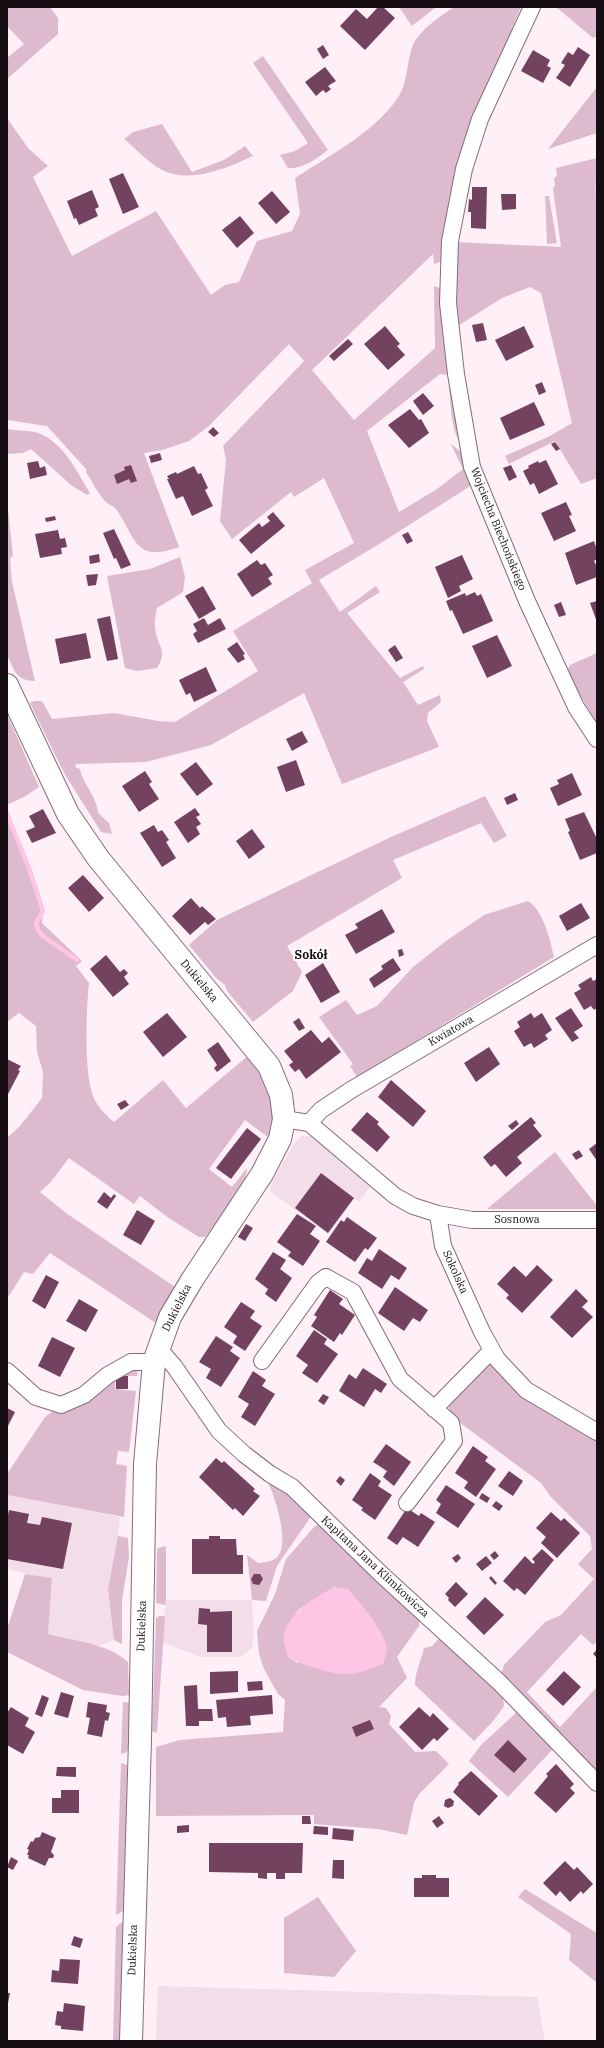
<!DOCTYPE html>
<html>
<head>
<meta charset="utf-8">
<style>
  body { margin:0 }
  #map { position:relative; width:604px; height:2048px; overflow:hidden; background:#ffeff7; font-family:"IBM Plex Serif",serif }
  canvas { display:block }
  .frame { position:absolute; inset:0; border:8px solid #160d12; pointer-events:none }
</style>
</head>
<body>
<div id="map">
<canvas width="604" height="2048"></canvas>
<div class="frame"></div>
</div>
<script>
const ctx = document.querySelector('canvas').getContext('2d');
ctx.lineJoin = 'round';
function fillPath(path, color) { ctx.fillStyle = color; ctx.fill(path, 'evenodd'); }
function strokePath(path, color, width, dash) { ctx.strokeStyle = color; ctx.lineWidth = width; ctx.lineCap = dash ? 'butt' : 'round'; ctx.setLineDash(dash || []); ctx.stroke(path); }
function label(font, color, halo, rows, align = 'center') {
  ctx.font = font + ' "IBM Plex Serif",serif'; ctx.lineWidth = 4; ctx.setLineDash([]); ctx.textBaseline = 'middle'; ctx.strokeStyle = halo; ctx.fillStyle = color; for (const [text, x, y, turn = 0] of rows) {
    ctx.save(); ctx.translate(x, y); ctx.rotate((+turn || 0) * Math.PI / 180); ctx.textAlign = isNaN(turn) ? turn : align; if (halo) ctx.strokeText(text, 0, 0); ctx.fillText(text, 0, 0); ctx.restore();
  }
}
const built = new Path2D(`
  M302 1136H311L347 1163 371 1185 359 1202 354 1199 328 1234 270 1191V1186L294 1143Z
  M7 1495 120 1517 118 1536 108 1589 114 1640 98 1646 48 1634 52 1579 7 1569Z
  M166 1600H252L254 1634 252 1648 241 1657H200L162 1642Z
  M158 1986 537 1997 545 2041H156Z`);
const green = new Path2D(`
  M7 7H50L58 18V34L7 79V58L24 44 7 26Z
  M399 7H436L412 26Z
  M454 7H521L495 69 474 113 449 197 442 269 440 262 434 264 433 254 312 370 354 420 435 348 434 286 440 288 444 292 460 441C450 431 450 390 448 375L440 374 367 431 399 512 437 489 463 469 451 444 462 453 475 483 376 546 319 580 340 612 376 586 380 592 347 613 400 678 423 666 424 669 403 682 418 705 440 695 441 702 428 713 427 721 439 747 342 784 304 693 211 745 146 762 76 764 75 767 80 769C83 785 97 796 98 813L109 823 112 834 101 832 64 773 30 703 34 701H42L52 719 114 713 158 721 175 722 258 671 233 631 312 583 305 570 354 543 324 478 294 497 291 492 232 539 220 521 226 460 223 446 304 361 289 344 209 426 189 441 162 450 144 453 179 547C134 563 137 539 116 509 114 506 109 505 106 502 98 494 92 481 86 472L87 470 47 426 7 420V118L28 148 48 166 33 177 72 256 156 211 211 295 225 285 239 282 257 241 292 231 300 214 295 178C330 155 372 134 397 99 409 83 406 57 415 41 425 26 439 17 454 7Z
  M556 7H597V36L593 38Z
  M263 56 328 150C316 159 303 169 288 168L280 155 295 151 308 143 253 63Z
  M597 87V133L548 149Z
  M162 124 192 172 224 160 245 146 253 156C227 168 191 184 162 170 150 164 135 148 124 139L133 132Z
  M597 158C597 168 594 197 597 203V478L581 484 555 441 509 464 505 456 550 436 572 423 541 293 530 287 502 298 456 327 455 242 561 247 553 189 555 185 554 178 557 176 556 168Z
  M545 196H549L557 243 547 244Z
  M7 429C17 431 32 430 41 434 65 445 77 472 90 493L87 495 71 485 31 449 23 453 7 454Z
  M7 499 13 556 10 558 12 582 35 681C16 681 13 669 7 654Z
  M180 557 185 577 183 592 157 608C156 614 154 621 155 627 156 645 169 650 157 668L137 671 125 668 107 576 150 569Z
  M597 653V724L567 672 570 665Z
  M7 714 39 787 24 797 9 804 7 802Z
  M485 796 507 836 494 843 481 823 393 860 402 878 287 946 302 972 293 991 253 1022 227 991 225 985 216 978 189 945 217 920 391 837Z
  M7 810 31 868C33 892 46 896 42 923L82 961 76 966 89 983C86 1010 84 1072 93 1096 97 1106 106 1116 114 1122L163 1080 186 1108 250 1054C265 1080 279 1107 269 1138L245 1120 209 1169 232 1187 247 1168C247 1187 218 1222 205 1237H199L170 1219 140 1196 134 1204 69 1158 50 1183 40 1192 66 1213 175 1287 156 1323 50 1253 33 1274 24 1272 9 1296 7 1294V1138L20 1126 42 1098 43 1072 37 1052 36 1026 19 1013 7 1022Z
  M528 901C544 911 550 940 554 957L357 1077 350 1066 353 1064 319 1017 346 1000 357 1015 377 1006 413 967 446 941 484 915Z
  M555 1152 597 1206 596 1209H487Z
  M493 1361 510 1386 543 1410 597 1440V1641L593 1645 581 1634 527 1692 560 1727 597 1687V1768H594L504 1682 502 1671 504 1665 545 1622 561 1615 594 1579 578 1564 592 1549 590 1536 550 1496 541 1483 451 1416 448 1404V1398Z
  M131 1364 138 1365 137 1376H116L115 1389 136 1391 129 1452 118 1451 116 1464 127 1466 124 1517 7 1495V1474L45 1417C57 1407 72 1404 85 1396 101 1386 114 1372 131 1364Z
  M266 1478 314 1512 277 1566 266 1601 252 1600 247 1555 258 1563C266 1562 276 1562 280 1553 288 1535 274 1494 266 1478Z
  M319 1524 420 1617 419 1626 397 1657 407 1678 379 1707 386 1708 391 1716 389 1724 415 1752 436 1751 449 1764 419 1794 414 1803 407 1835 378 1829 314 1824V1815L156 1816V1747L180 1740 283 1732 285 1700 278 1694 264 1669 259 1654 257 1631 275 1594 286 1559 315 1526ZM335 1587 298 1663 288 1657 284 1638 298 1610Z
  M118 1536 128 1538 129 1557 122 1600V1644L114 1640 108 1589Z
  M166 1546V1600L165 1605 156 1603 157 1551 158 1548Z
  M25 1574 52 1578 48 1634C73 1641 108 1643 128 1662L129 1695 123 1696 83 1690 7 1652V1629Z
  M159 1616H165L157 1733 152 1731 156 1618Z
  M443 1634 499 1690 503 1698 504 1706 494 1720 474 1741 415 1685C415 1672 421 1661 424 1648L432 1646Z
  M123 1702 130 1703 128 1750 125 1753 121 1754Z
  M517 1712 554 1748 508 1797 469 1761 481 1745Z
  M121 1763 127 1765 126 1905 123 1911 116 1915Z
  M525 1889 595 1932 597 1931V1983L569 1960 571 1934 518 1897Z
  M318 1897 356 1951 334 1977 284 1973V1918Z
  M122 1922 124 1923 121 2041H113L116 1927Z`);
const water = new Path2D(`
  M335 1587 348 1589C359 1601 386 1633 387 1649 387 1654 384 1659 383 1664 371 1668 357 1675 344 1674 330 1674 300 1664 288 1657 287 1651 284 1644 284 1638 285 1615 316 1596 335 1587Z`);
const stream = new Path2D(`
  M7 814 29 868 43 911 36 923 39 932 44 937 77 960`);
const building = new Path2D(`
  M378 7H383L395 18 365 50 340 26 356 9 367 19Z
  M323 45 329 55 323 59 317 49Z
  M578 47 590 55 570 87 556 78 565 65 561 63 568 52 573 55Z
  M533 50 550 60 547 66 551 68 543 83 521 71Z
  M325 67 336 81 328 86 331 89 326 93 323 90 316 96 305 82Z
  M123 173 139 207 123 214 109 179Z
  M472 187H487L486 229 471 228V212H468L469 199 472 200Z
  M92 190 99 207 95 209 98 216 79 225 76 218 74 219 67 201Z
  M272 191 290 212 276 224 258 203Z
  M501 194H516V209L502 210Z
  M240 216 254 233 237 248 222 230Z
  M483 323 487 340 476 342 472 325Z
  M385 326 400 344 397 346 405 355 388 370 364 344Z
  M524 326 534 347 506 361 495 340Z
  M348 339 353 344 334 361 329 356Z
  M542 382 546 392 539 395 535 385Z
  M423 393 434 406 423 415 413 401Z
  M534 402 545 425 510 440 500 418Z
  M410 409 419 420 421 419 429 433 409 448 388 425Z
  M213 427 219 433 214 437 208 432Z
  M555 442 560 449 556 451 551 444Z
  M160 453 162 460 151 463 149 456Z
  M546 460 558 484 539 494 534 483 530 485 523 471 529 468 528 466 538 461 539 463Z
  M38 461 40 468 45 466 47 475 30 479 27 463Z
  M131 465 137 481 131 483 129 479 117 484 114 475 125 470 124 467Z
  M511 465 517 477 509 481 503 468Z
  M194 466 198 474 201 473 208 488 205 490 213 506 192 516 183 496 176 499 167 479H169L167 476 176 472 177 474Z
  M566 502 572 515 569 516 576 531 554 541 541 513Z
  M273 512 285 526 251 554 239 540 259 523 262 527 270 521 267 517Z
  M55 516 56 520 46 522 45 518Z
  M114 529 131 565 121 569 116 558 114 559 103 533Z
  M58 530 60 539 65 538 67 547 61 548 62 554 40 558 35 534Z
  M408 532 413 541 407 544 402 535Z
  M594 541 597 550V559L594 561 597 567V577L576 585 565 553Z
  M99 554 100 562 90 564 89 556Z
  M462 555 473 579 459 586 461 591 448 598 435 567Z
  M257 560 261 565 265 563 273 575 268 578 272 584 252 597 237 574Z
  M98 574 96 585 88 586 86 575Z
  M203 586 216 609 199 619 185 596Z
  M475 592 477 596 481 594 493 621 463 634 452 610 450 611 446 601 465 593 466 596Z
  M597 601V622L590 603Z
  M561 602 566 615 559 617 554 605Z
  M110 616 118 659 107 661 97 619Z
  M204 618 208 625 220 618 226 629 198 643 193 634 197 631 193 624Z
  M86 633 91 658 60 664 55 639Z
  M497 635 512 666 487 678 472 646Z
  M237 642 245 654 243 655 245 659 238 663 227 649Z
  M395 645 403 658 396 662 388 650Z
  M206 667 217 691 194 702 190 693 186 695 179 680Z
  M302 731 308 742 292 751 286 739Z
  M296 760 305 785 286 792 277 767Z
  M196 762 213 784 197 796 180 774Z
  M145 771 152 782 149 784 159 799 139 812 122 786Z
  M572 773 582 795 558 806 550 788 559 784 557 780Z
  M515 793 518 800 507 805 504 798Z
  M195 808 200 815 196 817 201 824 196 827 200 834 188 843 174 822Z
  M43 809 56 833 32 843 26 831 35 827 29 816Z
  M584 812 597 839V853L580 860 568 832 570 831 565 819Z
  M154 825 158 832 162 830 169 840 166 842 176 858 162 867 140 833Z
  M252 829 265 847 249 859 236 841Z
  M83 875 104 898 89 912 68 888Z
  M191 898 200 908 202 906 216 919 208 925 205 922 190 935 172 916Z
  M581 903 590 918 567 931 559 916Z
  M382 909 395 932 356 954 345 935 358 928 355 924Z
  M402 949 404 955 399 957 398 950Z
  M106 955 120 972 124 969 128 973 124 977 129 984 113 997 90 969Z
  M393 958 401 970 374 988 369 979 383 969 381 966Z
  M323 963 340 992 321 1003 305 975Z
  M591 977 593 981 597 979V1008L594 1010 591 1006 584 1010 574 993 581 989 578 985Z
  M571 1008 583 1026 574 1032 579 1038 572 1042 555 1018Z
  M167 1013 187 1037 163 1057 143 1032Z
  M531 1013 534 1018 542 1013 552 1030 545 1035 548 1039 534 1048 531 1043 524 1047 514 1031 520 1027 517 1022Z
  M299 1018 305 1028 299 1031 293 1022Z
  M311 1030 322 1043 329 1037 341 1052 306 1079 299 1069 295 1072 289 1065 293 1062 284 1051Z
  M218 1042 231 1061 217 1072 214 1068 217 1065 207 1050Z
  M489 1047 500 1064 476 1082 464 1063Z
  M7 1059 21 1066 18 1070 20 1071 7 1096Z
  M391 1080 426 1111 413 1127 378 1097Z
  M125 1100 129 1105 121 1110 117 1104Z
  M367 1112 379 1122 377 1124 390 1137 377 1152 351 1130Z
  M531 1117 536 1123 533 1125 542 1136 517 1157 522 1163 506 1177 495 1164 491 1167 483 1157Z
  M516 1120 519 1124 512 1130 508 1126Z
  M247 1128 261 1139 231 1179 216 1168Z
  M597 1143V1161L589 1149Z
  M579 1150 583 1156 576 1160 572 1154Z
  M321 1173 354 1198 328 1233 295 1208Z
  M104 1192 111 1198 114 1194 116 1196 107 1209 97 1202Z
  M137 1210 155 1221 141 1245 123 1235Z
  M297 1214 316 1226 310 1234 320 1241 303 1266 288 1256 291 1252 277 1242Z
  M347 1217 377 1238 368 1250 365 1248 355 1262 326 1242 341 1220 344 1222Z
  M246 1224 253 1228 245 1241 238 1237Z
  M379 1249 407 1268 399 1280 391 1275 382 1289 358 1273 367 1258 372 1261Z
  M273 1252 286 1260 280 1269 292 1278 276 1302 265 1294 268 1289 255 1279Z
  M537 1265 553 1280 522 1313 506 1298 509 1295 497 1284 514 1266 526 1277Z
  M46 1275 59 1282 45 1309 32 1301Z
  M395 1287 428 1310 420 1322 413 1318 404 1331 378 1313Z
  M576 1289 588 1301 582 1307 593 1317 572 1338 550 1317Z
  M330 1290 343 1299 339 1304 355 1315 342 1335 340 1333 334 1342 311 1326 317 1317 314 1315Z
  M79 1299 98 1310 86 1332 66 1321Z
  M241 1302 255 1311 250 1318 262 1326 245 1351 233 1343 237 1336 224 1327Z
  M314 1330 327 1339 324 1344 338 1354 317 1383 302 1373 308 1365 296 1356Z
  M216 1336 233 1347 230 1351 240 1358 221 1387 206 1378 211 1369 199 1362Z
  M52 1337 75 1348 60 1377 38 1366Z
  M363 1368 387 1384 381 1393 375 1389 364 1407 339 1391 349 1374 356 1379Z
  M253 1371 266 1380 262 1386 275 1394 255 1426 241 1417 249 1404 238 1397Z
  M116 1376H128V1389H116Z
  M323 1394 329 1397 324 1405 318 1401Z
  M7 1408 15 1412 7 1428Z
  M386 1444 411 1462 394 1486 383 1477 387 1471 373 1462Z
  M473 1446 488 1457 485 1461 496 1469 476 1497 464 1488 468 1482 455 1473Z
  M216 1458 222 1463 224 1461 255 1489 253 1491 260 1496 243 1516 235 1508 233 1510 199 1477Z
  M509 1471 523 1481 513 1496 498 1486Z
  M370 1473 381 1481 378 1486 392 1495 375 1520 361 1510 363 1508 352 1500Z
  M340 1476 345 1480 341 1486 336 1481Z
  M446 1485 475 1504 458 1528 436 1513 441 1504 436 1500Z
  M482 1493 490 1498 487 1503 479 1498Z
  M496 1501 503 1506 499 1511 492 1506Z
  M407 1508 419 1516 421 1513 435 1522 418 1547 403 1537 397 1545 387 1538Z
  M9 1510 29 1514 27 1523 40 1525 42 1517 72 1523 63 1569 7 1559V1520Z
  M551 1512 561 1521 564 1518 580 1533 557 1558 541 1543 546 1537 536 1528Z
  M209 1536H220V1539H236L237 1555H243V1574H192V1539H209Z
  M542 1549 554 1560 525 1595 517 1588 514 1591 503 1581 525 1556 533 1564 535 1562 532 1559Z
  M495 1551 499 1556 494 1560 490 1555Z
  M458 1554 461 1558 456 1563 452 1558Z
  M486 1556 492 1563 482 1571 476 1564Z
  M254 1574H260L263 1579 259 1585 253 1584 251 1579Z
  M491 1576 497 1583 495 1585 489 1578Z
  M456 1582 468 1594 455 1607 448 1600 449 1598 445 1594Z
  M485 1597 504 1615 484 1635 466 1617Z
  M199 1608 210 1609V1612L232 1611V1652H207V1625L198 1624Z
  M597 1649V1658L593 1654Z
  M238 1671V1692L210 1694V1672Z
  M564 1671 581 1687 563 1706 546 1690Z
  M262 1681 263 1690 248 1691 247 1682Z
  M197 1685 198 1709H212L213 1721H199V1726H186L184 1686Z
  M61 1692 74 1696 68 1718 54 1714Z
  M42 1695 49 1698 42 1717 35 1714Z
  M272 1695 273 1714 250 1716 251 1725 227 1727 226 1717 218 1718 216 1700Z
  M88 1702 107 1705 106 1712 110 1713 108 1721 105 1720 102 1737 87 1734 90 1718 86 1717Z
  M11 1707 29 1718 25 1726 35 1732 23 1754 7 1745V1713Z
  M419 1707 430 1717 433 1713 449 1729 437 1741 434 1738 422 1750 399 1727Z
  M370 1720 374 1729 356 1737 352 1727Z
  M508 1740 527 1759 514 1773 494 1755Z
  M556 1764 574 1784 570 1788 575 1793 556 1813 534 1793 548 1776 546 1774Z
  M57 1767H76V1777L56 1776Z
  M471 1771 498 1796 479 1816 453 1792 459 1784 458 1783Z
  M61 1790H79V1813H52V1798H61Z
  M450 1798 454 1801 453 1806 448 1808 444 1806 445 1800Z
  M302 1816H310L311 1824H302Z
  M439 1816 444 1823 437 1828 432 1821Z
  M189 1825V1832L177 1833V1826Z
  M314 1826 328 1827V1835L313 1834Z
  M333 1828 354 1830 353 1841 332 1839Z
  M42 1832 56 1838 51 1852 54 1855 53 1858H49L45 1866 28 1858 29 1855H27L29 1850 27 1849 31 1841 33 1842 35 1838 40 1837Z
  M209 1843H303L302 1873H285V1879H276V1873H267V1879L258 1878V1873L209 1872Z
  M11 1857 18 1861 13 1870 7 1867Z
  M333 1860H344V1879L332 1878Z
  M565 1861 574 1870 577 1867 593 1884 583 1894 581 1891 570 1902 560 1891 556 1896 543 1883Z
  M422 1875H436V1878H449V1897H414V1878H422Z
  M74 1936 83 1939 80 1948 71 1945Z
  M60 1959 80 1960 78 1984 51 1982 52 1970 59 1971Z
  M7 1993H10L8 2003H7Z
  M64 2003 85 2006 83 2031 61 2029V2026L55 2025 57 2011 63 2012Z`);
const minor = new Path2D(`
  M532 7 480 119 464 169 450 241 448 303 456 374 472 467 527 601 556 664 576 707 597 739
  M284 1119 309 1123 395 1196 413 1206 438 1214 472 1220H597
  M309 1123 321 1110 351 1090 597 945
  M438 1214 443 1246 482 1332 497 1359 526 1390 597 1432
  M158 1348 174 1366 219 1431 244 1454 270 1474 292 1487 381 1574 499 1682 597 1783
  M262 1361 318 1283 326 1277 353 1292 400 1379 451 1423 454 1441 407 1503
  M7 1371 36 1397 61 1405 84 1395 108 1375 131 1362H154
  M434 1409 492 1350`);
const secondary = new Path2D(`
  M7 685 68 814 98 858 269 1066 281 1095 284 1119 280 1139 262 1174 192 1280 170 1317 154 1362 145 1464 140 1740 131 2041`);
const streetNames = [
  ["Wojciecha Biechońskiego",498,529,68],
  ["Dukielska",199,981,50],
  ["Kwiatowa",451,1031,-30],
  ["Sosnowa",517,1220],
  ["Sokolska",455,1272,66],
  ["Dukielska",177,1308,-63],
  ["Kapitana Jana Klimkowicza",375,1567,43],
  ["Dukielska",142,1626,-88],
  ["Dukielska",133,1950,-88]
];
const neighbourhoodNames = [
  ["Sokół",311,956]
];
fillPath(built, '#f2dde8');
fillPath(green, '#debace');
fillPath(water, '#ffc5e5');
strokePath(stream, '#ffc5e5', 4.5);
fillPath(building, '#72425f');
strokePath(minor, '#836c79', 18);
strokePath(secondary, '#836c79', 24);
strokePath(minor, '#fff', 16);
strokePath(secondary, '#fff', 22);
label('11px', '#160d12', '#fff', streetNames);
label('bold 12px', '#160d12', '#fff', neighbourhoodNames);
</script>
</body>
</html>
